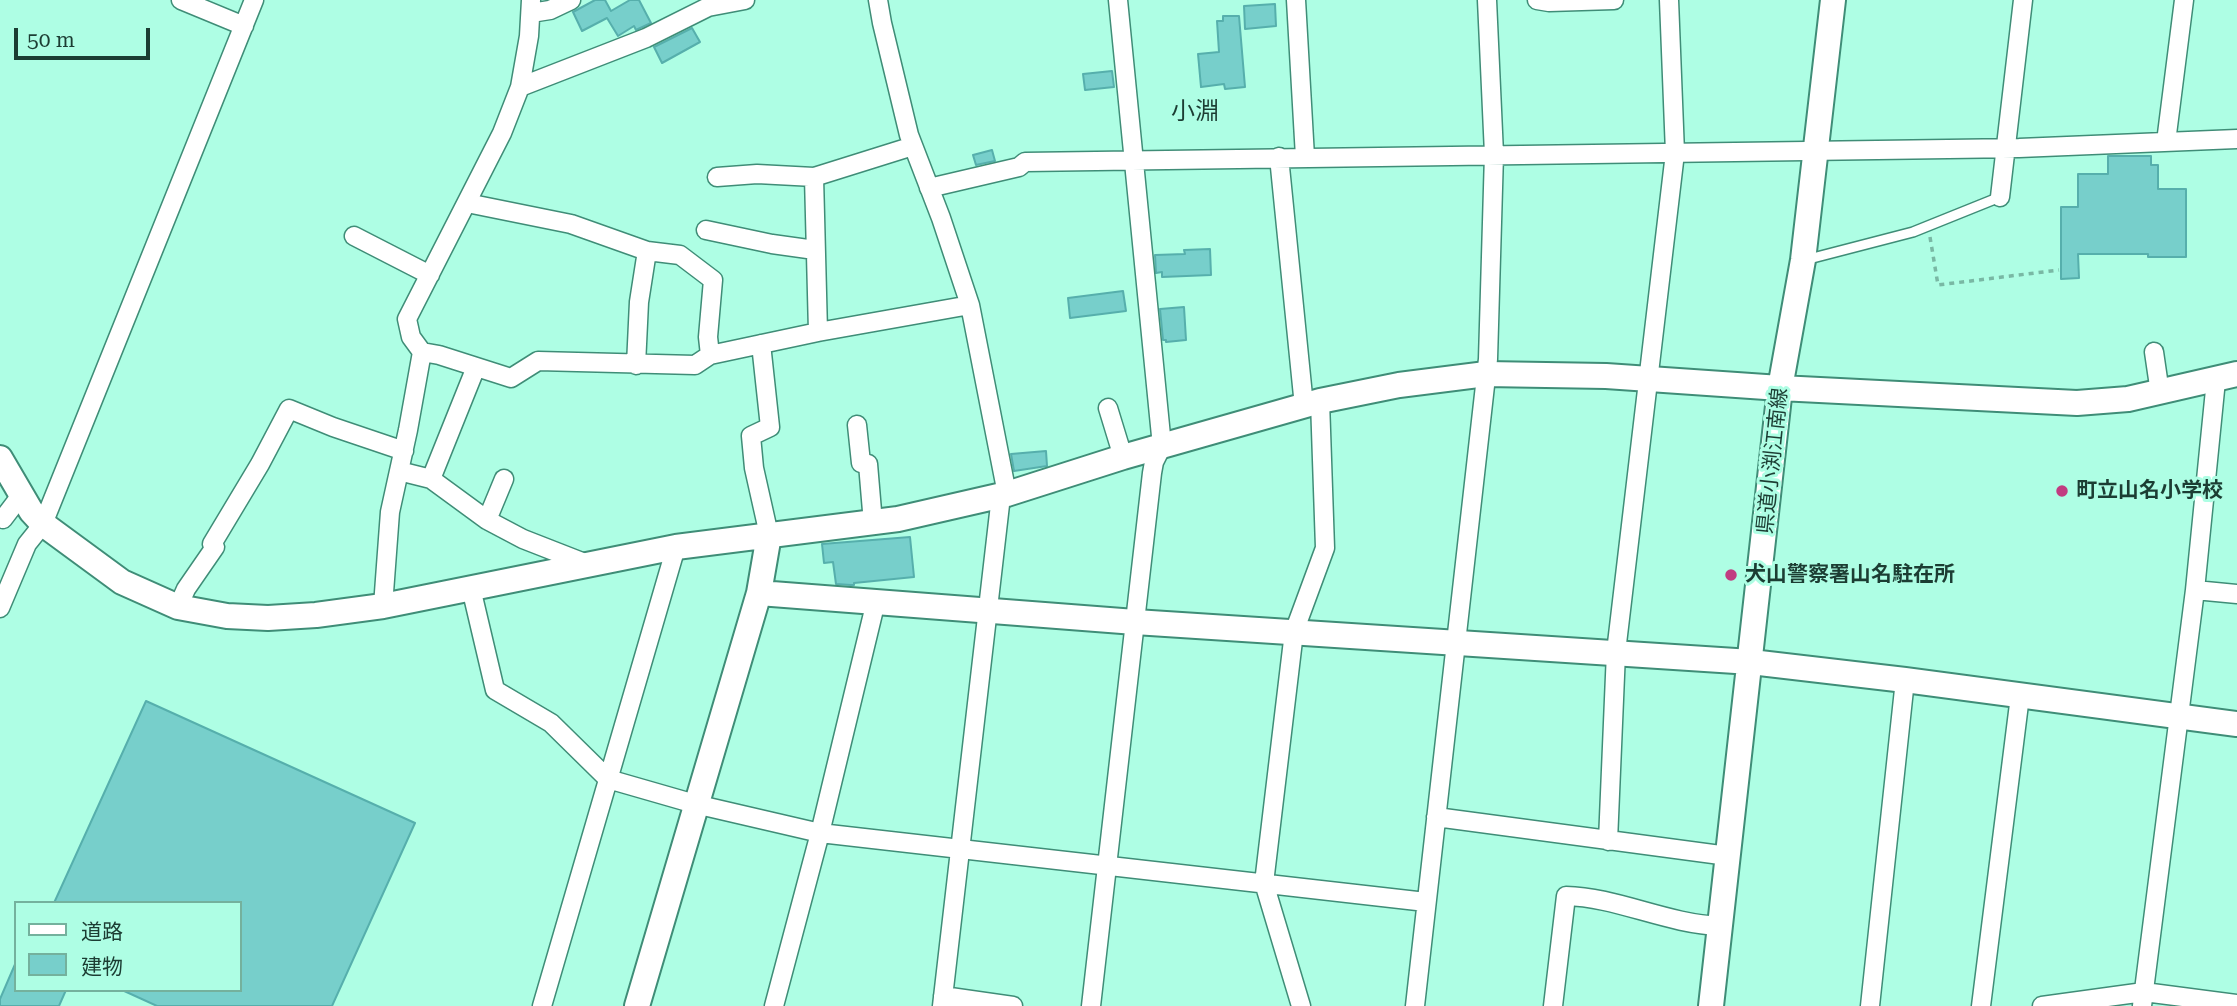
<!DOCTYPE html>
<html>
<head>
<meta charset="utf-8">
<style>
  body { margin:0 }
  #map { position:relative; width:2237px; height:1006px; overflow:hidden; background:#aefee4; font-family:"Roboto Serif","Noto Sans JP",serif }
  canvas { display:block }
  .legend { position:absolute; left:14px; top:901px; width:228px; height:91px; box-sizing:border-box; background:#aefee4; border:2px solid #74b19d; margin:0; padding:9px 12px; list-style:none; font-size:21px; color:#1c3d33 }
  .legend li { display:flex; align-items:center; gap:14px; height:35px }
  .legend b { width:35px; border:2px solid #74b19d }
  .scale { position:absolute; left:14px; top:28px; width:136px; height:32px; box-sizing:border-box; border:4px solid #1c3d33; border-top:0; padding-left:9px; font-size:21px; line-height:24px; white-space:nowrap; color:#1c3d33; -webkit-text-stroke:5px #aefee4; paint-order:stroke }
</style>
</head>
<body>
<div id="map">
<canvas width="2237" height="1006"></canvas>
<ul class="legend">
<li><b style="height:9px;background:#fff"></b>道路</li>
<li><b style="height:19px;background:#77cfcb"></b>建物</li>
</ul>
<div class="scale">50 m</div>
</div>
<script>
const ctx = document.querySelector('canvas').getContext('2d');
ctx.lineJoin = 'round';
function fillPath(path, color) { ctx.fillStyle = color; ctx.fill(path, 'evenodd'); }
function strokePath(path, color, width, dash) { ctx.strokeStyle = color; ctx.lineWidth = width; ctx.lineCap = dash ? 'butt' : 'round'; ctx.setLineDash(dash || []); ctx.stroke(path); }
function label(font, color, halo, rows, align = 'center') {
  ctx.font = font + ' "Roboto Serif","Noto Sans JP",serif'; ctx.lineWidth = 6; ctx.setLineDash([]); ctx.textBaseline = 'middle'; ctx.strokeStyle = halo; ctx.fillStyle = color; for (const [text, x, y, turn = 0] of rows) {
    ctx.save(); ctx.translate(x, y); ctx.rotate((+turn || 0) * Math.PI / 180); ctx.textAlign = isNaN(turn) ? turn : align; if (halo) ctx.strokeText(text, 0, 0); ctx.fillText(text, 0, 0); ctx.restore();
  }
}
const building = new Path2D(`
  M595 0H605L611 11 630 0H639L651 23 636 30 634 26 618 36 607 18 582 31 573 12Z
  M1275 4 1276 26 1245 29 1244 6Z
  M1223 16H1239L1245 87 1225 89 1224 84 1201 87 1198 54 1219 52 1217 21H1223Z
  M692 28 700 42 662 63 654 47Z
  M1112 71 1114 87 1085 90 1083 74Z
  M992 150 995 161 976 165 973 155Z
  M2108 156H2151V165H2158V189H2186V257H2148V254H2078L2079 278 2061 279V207H2078V174H2108Z
  M1210 249 1211 275 1162 277V272L1156 273 1155 255 1185 254 1184 250Z
  M1123 291 1126 311 1070 318 1068 298Z
  M1184 307 1186 340 1166 342V340H1163L1160 309Z
  M1046 451 1047 466 1014 471 1011 454Z
  M910 537 914 577 854 583V585H851L836 584 833 562 824 563 822 544Z
  M146 701 415 823 332 1006H157L122 990H240V903H54Z
  M16 962V990H66L59 1006H0V999Z`);
const path = new Path2D(`
  M1930 237 1938 285 2059 270`);
const lane = new Path2D(`
  M1805 260 1913 232 2000 197`);
const street = new Path2D(`
  M181 0 244 26
  M878 0 882 23 909 135 941 218 970 305 1007 494
  M1296 0 1305 157
  M1537 0 1549 2 1614 0
  M531 13 550 10 571 0
  M520 87 529 36 531 0
  M2166 142 2184 0
  M1279 157 1304 406
  M717 177 757 174 814 177 913 146
  M814 177 818 332
  M929 188 1019 167 1025 162 2019 148 2237 139
  M2000 197 2023 0
  M467 203 571 224 647 251 680 255 713 280 708 337 710 355
  M706 230 772 244 815 250
  M354 236 430 275
  M761 344 770 427 751 436 754 468 769 535
  M422 352 439 355 511 378 538 361 695 365 710 355 818 332 970 305
  M2154 352 2160 393
  M636 365 639 302 647 251
  M1108 408 1123 457
  M857 425 861 463 868 464 873 523
  M399 471 431 479 487 520 523 539 587 564
  M431 479 476 367
  M0 517 3 519 22 494
  M487 520 504 479
  M471 588 495 690 551 723 608 779 695 804 820 833 1426 902
  M2195 590 2237 594
  M383 606 390 512 408 430 422 352 411 337 407 319 502 133 520 87 646 38 708 7 745 0
  M178 607 186 589 215 547 212 544 260 464 289 409 333 427 404 451
  M0 608 27 544 43 524 254 0
  M1436 817 1728 856
  M1608 841 1616 652 1675 153 1669 0
  M943 996 1013 1006
  M542 1006 676 547
  M774 1006 820 833 876 601
  M942 1006 1001 496
  M1091 1006 1152 473 1154 462 1162 446 1118 0
  M1301 1006 1264 883 1294 632 1325 548 1320 401
  M1415 1006 1488 359 1494 154 1487 0
  M1553 1006 1566 896C1616 897 1667 924 1720 926
  M1870 1006 1905 680
  M1981 1006 2020 696
  M2042 1006 2144 992 2237 1004
  M2142 1006 2195 590 2216 380`);
const secondary = new Path2D(`
  M0 458 31 511 43 524 122 582 178 607 227 616 268 618 316 615 383 606 676 547 898 519 1007 494 1123 457 1320 401 1399 385 1486 374 1606 376 1780 388 2077 403 2128 399 2237 374
  M759 593 1135 622 1751 662 1905 680 2237 724
  M637 1006 759 593 769 535
  M1711 1006 1780 388 1803 260 1833 0`);
const markers = [
  [2062,491,7,"#c13c81"],
  [1731,575,7,"#c13c81"]
];
const streetNames = [
  ["県道小渕江南線",1773,461,-84]
];
const poiNames = [
  ["町立山名小学校",2076,491],
  ["犬山警察署山名駐在所",1745,575]
];
const quarterNames = [
  ["小淵",1195,112]
];
fillPath(building, '#77cfcb');
strokePath(building, '#56afac', 2);
strokePath(lane, '#3f8d77', 12);
strokePath(street, '#3f8d77', 21);
strokePath(secondary, '#3f8d77', 28);
strokePath(path, '#79b8a4', 3.5, [5, 5]);
strokePath(lane, '#fff', 9);
strokePath(street, '#fff', 18);
strokePath(secondary, '#fff', 24);
for (const [x, y, r, color] of markers) { const dot = new Path2D(); dot.arc(x, y, r, 0, 2 * Math.PI); ctx.fillStyle = color; ctx.fill(dot); strokePath(dot, '#aefee4', 2.5); }
label('21px', '#1c3d33', '#aefee4', streetNames);
label('bold 21px', '#1c3d33', '#aefee4', poiNames, 'left');
label('24px', '#1c3d33', '#aefee4', quarterNames);
</script>
</body>
</html>
